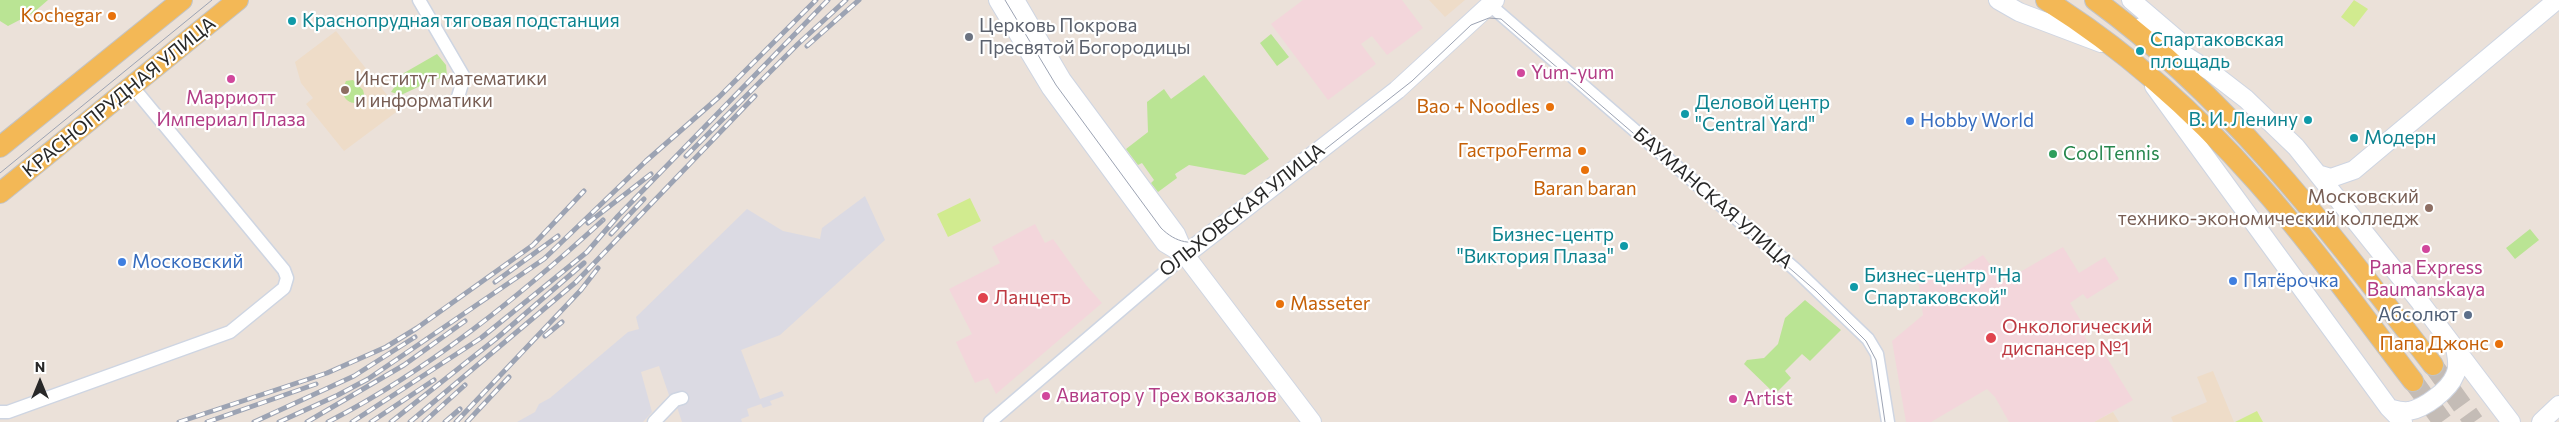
<!DOCTYPE html>
<html>
<head>
<meta charset="utf-8">
<style>
  body { margin:0 }
  #map { position:relative; width:2559px; height:422px; overflow:hidden; background:#ebe1d9; font-family:Commissioner,sans-serif }
  canvas { display:block }
  .north { position:absolute; left:15px; top:357px; width:50px; height:50px; -webkit-text-stroke:4px #fff; paint-order:stroke; rotate:0deg; font-size:14px; font-weight:700; line-height:20px; text-align:center; color:#282828 }
  .north::after { content:''; display:block; margin:auto; width:18px; height:22px; background:#282828; clip-path:polygon(50% 0,100% 100%,50% 72%,0 100%) }
</style>
</head>
<body>
<div id="map">
<canvas width="2559" height="422"></canvas>
<div class="north">N</div>
</div>
<script>
const ctx = document.querySelector('canvas').getContext('2d');
ctx.lineJoin = 'round';
function fillPath(path, color) { ctx.fillStyle = color; ctx.fill(path, 'evenodd'); }
function strokePath(path, color, width, dash) { ctx.strokeStyle = color; ctx.lineWidth = width; ctx.lineCap = dash ? 'butt' : 'round'; ctx.setLineDash(dash || []); ctx.stroke(path); }
function label(font, color, halo, rows, align = 'center') {
  ctx.font = font + ' Commissioner,sans-serif'; ctx.lineWidth = 4.5; ctx.setLineDash([]); ctx.textBaseline = 'middle'; ctx.strokeStyle = halo; ctx.fillStyle = color; for (const [text, x, y, turn = 0] of rows) {
    ctx.save(); ctx.translate(x, y); ctx.rotate((+turn || 0) * Math.PI / 180); ctx.textAlign = isNaN(turn) ? turn : align; if (halo) ctx.strokeText(text, 0, 0); ctx.fillText(text, 0, 0); ctx.restore();
  }
}
const industrial = new Path2D(`
  M865 196 885 240 780 335 741 350 760 399 782 391 784 396 770 401 772 405 763 408 761 404 747 409 749 416 741 419 742 422H682L676 404 670 398 659 366 641 372 652 412 643 422H517L535 412 539 404 550 398 628 332 639 329 636 317 747 209 783 231 820 239 822 228Z`);
const education = new Path2D(`
  M1429 0H1465L1445 17Z
  M336 31 399 110 344 151 306 104 313 98 301 83 295 62Z
  M2213 371 2234 422H2173L2171 417 2207 402 2197 377Z
  M2113 412 2119 422H2094Z`);
const medical = new Path2D(`
  M1303 0H1402L1423 28 1387 55 1372 36 1361 44 1376 64 1328 100 1271 24Z
  M1035 224 1045 243 1053 239 1086 285 1102 303 996 394 988 378 975 383 956 342 972 334 949 289 1000 263 992 247Z
  M2063 247 2079 273 2105 257 2119 279 2087 299 2083 294 2070 303 2081 321 2077 324 2097 357 2104 353 2133 400 2094 422H2009L1995 397 1987 389 1931 422H1906L1892 341 1923 315 1918 279 1954 273 1983 255 2003 282Z`);
const green = new Path2D(`
  M0 0H48L33 13 8 26 0 21Z
  M1271 34 1289 57 1277 66 1260 43Z
  M437 54 446 65 447 76 431 81 401 95 391 92 404 73Z
  M1204 75 1269 159 1245 175 1189 165 1175 174 1177 178 1158 192 1151 183 1154 180 1142 163 1138 165 1126 149 1148 132 1147 102 1164 89 1171 99Z
  M353 80 363 90 365 98 362 103C346 105 339 96 346 81Z
  M2530 229 2539 240 2515 259 2506 248Z
  M1805 300 1841 330 1810 361 1802 354 1785 371 1791 378 1775 394 1744 364 1747 360 1764 358 1778 344 1785 318Z`);
const pitch = new Path2D(`
  M2354 0 2368 9 2354 27 2341 17Z
  M970 198 981 221 948 237 937 214Z
  M2257 411 2263 422H2235Z`);
const primaryTunnel = new Path2D(`
  M2433 365 2474 422
  M2413 381 2443 422`);
const street = new Path2D(`
  M419 0 464 77 458 97
  M1490 5 1796 270 1868 339 1877 354 1888 422
  M0 412H8L230 332 284 288 287 278 284 270 132 86
  M654 422 675 400 682 398
  M990 422 1185 255`);
const secondary = new Path2D(`
  M998 0 1051 88 1165 243 1185 255
  M1015 0 1062 80 1176 234 1185 255 1312 422
  M1998 0 2019 12 2101 43
  M2131 0 2178 40
  M2141 27 2211 72 2246 99 2296 147 2420 302 2511 422
  M2154 86 2389 408 2403 422
  M2321 175 2331 178 2354 170 2557 0
  M1185 255 1397 90 1495 0
  M2389 408C2396 410 2401 412 2409 411 2425 408 2449 390 2455 375 2459 367 2457 357 2455 348
  M2541 422 2559 405`);
const primary = new Path2D(`
  M2046 0C2124 49 2195 112 2256 181 2312 244 2361 313 2413 381
  M2095 0C2231 99 2331 233 2433 365
  M0 147 182 0
  M0 193 238 0`);
const tram = new Path2D(`
  M1005 0 1056 85 1161 228C1176 243 1192 246 1212 238L1412 81 1471 25 1489 18 1501 19 1816 291 1866 341 1876 360 1885 422
  M0 173 212 0`);
const rail = new Path2D(`
  M807 46 859 0
  M686 156 798 44 846 0
  M588 223 651 174
  M611 234 644 199
  M495 282 558 236
  M545 336 562 322
  M179 422 327 373 386 347 417 328 533 245 584 191
  M207 422 316 384
  M254 422 354 376 415 337
  M279 422 338 395 368 379 544 259 646 161 719 97 816 0
  M307 422 404 365 465 321
  M328 422C429 370 520 296 603 220
  M352 422 481 338 587 252 618 216 828 0
  M371 422 434 380
  M391 422 497 338 584 263
  M410 422 576 282 755 96
  M424 422 465 385
  M445 422 460 409
  M456 422 581 290 598 268
  M467 422 509 377`);
const markers = [
  [112,16,5,"#e8710a"],
  [292,21,5,"#0f9aa8"],
  [969,37,5,"#6b7280"],
  [2140,51,5,"#0f9aa8"],
  [1521,73,5,"#d1479c"],
  [231,79,5,"#d1479c"],
  [345,90,5,"#8d6e63"],
  [1550,107,5,"#e8710a"],
  [1685,114,5,"#0f9aa8"],
  [2308,120,5,"#0f9aa8"],
  [1910,121,5,"#3f7fe0"],
  [2354,138,5,"#0f9aa8"],
  [1582,151,5,"#e8710a"],
  [2053,154,5,"#2e9e5b"],
  [1585,170,5,"#e8710a"],
  [2429,208,5,"#8d6e63"],
  [1624,246,5,"#0f9aa8"],
  [2426,249,5,"#d1479c"],
  [122,262,5,"#3f7fe0"],
  [2233,281,5,"#3f7fe0"],
  [1854,287,5,"#0f9aa8"],
  [983,298,6,"#e0444e"],
  [1280,304,5,"#e8710a"],
  [2468,315,5,"#5c6f8a"],
  [1991,338,6,"#e0444e"],
  [2499,344,5,"#e8710a"],
  [1046,396,5,"#d1479c"],
  [1733,399,5,"#d1479c"]
];
const foodNames = [
  ["Kochegar",102,16],
  ["Bao + Noodles",1540,107],
  ["ГастроFerma",1572,151],
  ["Baran baran",1585,189,"center"],
  ["Masseter",1290,304,"left"],
  ["Папа Джонс",2489,344]
];
const cultureNames = [
  ["Краснопрудная тяговая подстанция",302,21],
  ["Спартаковская",2150,40],
  ["площадь",2150,62],
  ["Деловой центр",1695,103],
  ["\"Central Yard\"",1695,125],
  ["В. И. Ленину",2298,120,"right"],
  ["Модерн",2364,138],
  ["Бизнес-центр",1614,235,"right"],
  ["\"Виктория Плаза\"",1614,257,"right"],
  ["Бизнес-центр \"На",1864,276],
  ["Спартаковской\"",1864,298]
];
const worshipNames = [
  ["Церковь Покрова",979,26],
  ["Пресвятой Богородицы",979,48]
];
const hotelNames = [
  ["Yum-yum",1531,73],
  ["Марриотт",231,98,"center"],
  ["Империал Плаза",231,120,"center"],
  ["Pana Express",2426,268,"center"],
  ["Baumanskaya",2426,290,"center"],
  ["Авиатор у Трех вокзалов",1056,396],
  ["Artist",1743,399]
];
const educationNames = [
  ["Институт математики",355,79],
  ["и информатики",355,101],
  ["Московский",2419,197,"right"],
  ["технико-экономический колледж",2419,219,"right"]
];
const streetNames = [
  ["КРАСНОПРУДНАЯ УЛИЦА",119,97,-39],
  ["БАУМАНСКАЯ УЛИЦА",1713,198,41],
  ["ОЛЬХОВСКАЯ УЛИЦА",1242,210,-38]
];
const shopNames = [
  ["Hobby World",1920,121],
  ["Московский",132,262],
  ["Пятёрочка",2243,281]
];
const leisureNames = [
  ["CoolTennis",2063,154]
];
const healthNames = [
  ["Ланцетъ",994,298],
  ["Онкологический",2002,327],
  ["диспансер №1",2002,349]
];
const serviceNames = [
  ["Абсолют",2458,315]
];
fillPath(industrial, '#dbdae3');
fillPath(education, '#eedcc8');
fillPath(medical, '#f3d6db');
fillPath(green, '#bae494');
fillPath(pitch, '#d1eb8f');
strokePath(primaryTunnel, '#c4bcb6', 20, [20, 10]);
strokePath(street, '#ced5e2', 15);
strokePath(secondary, '#ced5e2', 20);
strokePath(primary, '#c3c3c3', 22);
strokePath(street, '#fff', 12);
strokePath(secondary, '#fff', 18);
strokePath(primary, '#f3b856', 20);
strokePath(tram, '#9ca3b3', 1);
strokePath(rail, '#9ca3b3', 5);
strokePath(rail, '#fff', 3, [9]);
for (const [x, y, r, color] of markers) { const dot = new Path2D(); dot.arc(x, y, r, 0, 2 * Math.PI); ctx.fillStyle = color; ctx.fill(dot); strokePath(dot, '#fff', 2); }
label('19px', '#c56008', '#fff', foodNames, 'right');
label('19px', '#0d838f', '#fff', cultureNames, 'left');
label('19px', '#5b616d', '#fff', worshipNames, 'left');
label('19px', '#b23c85', '#fff', hotelNames, 'left');
label('19px', '#785e54', '#fff', educationNames, 'left');
label('19px', '#282828', '#fff', streetNames);
label('19px', '#366cbe', '#fff', shopNames, 'left');
label('19px', '#27864d', '#fff', leisureNames, 'left');
label('19px', '#be3a42', '#fff', healthNames, 'left');
label('19px', '#4e5e75', '#fff', serviceNames, 'right');
</script>
</body>
</html>
